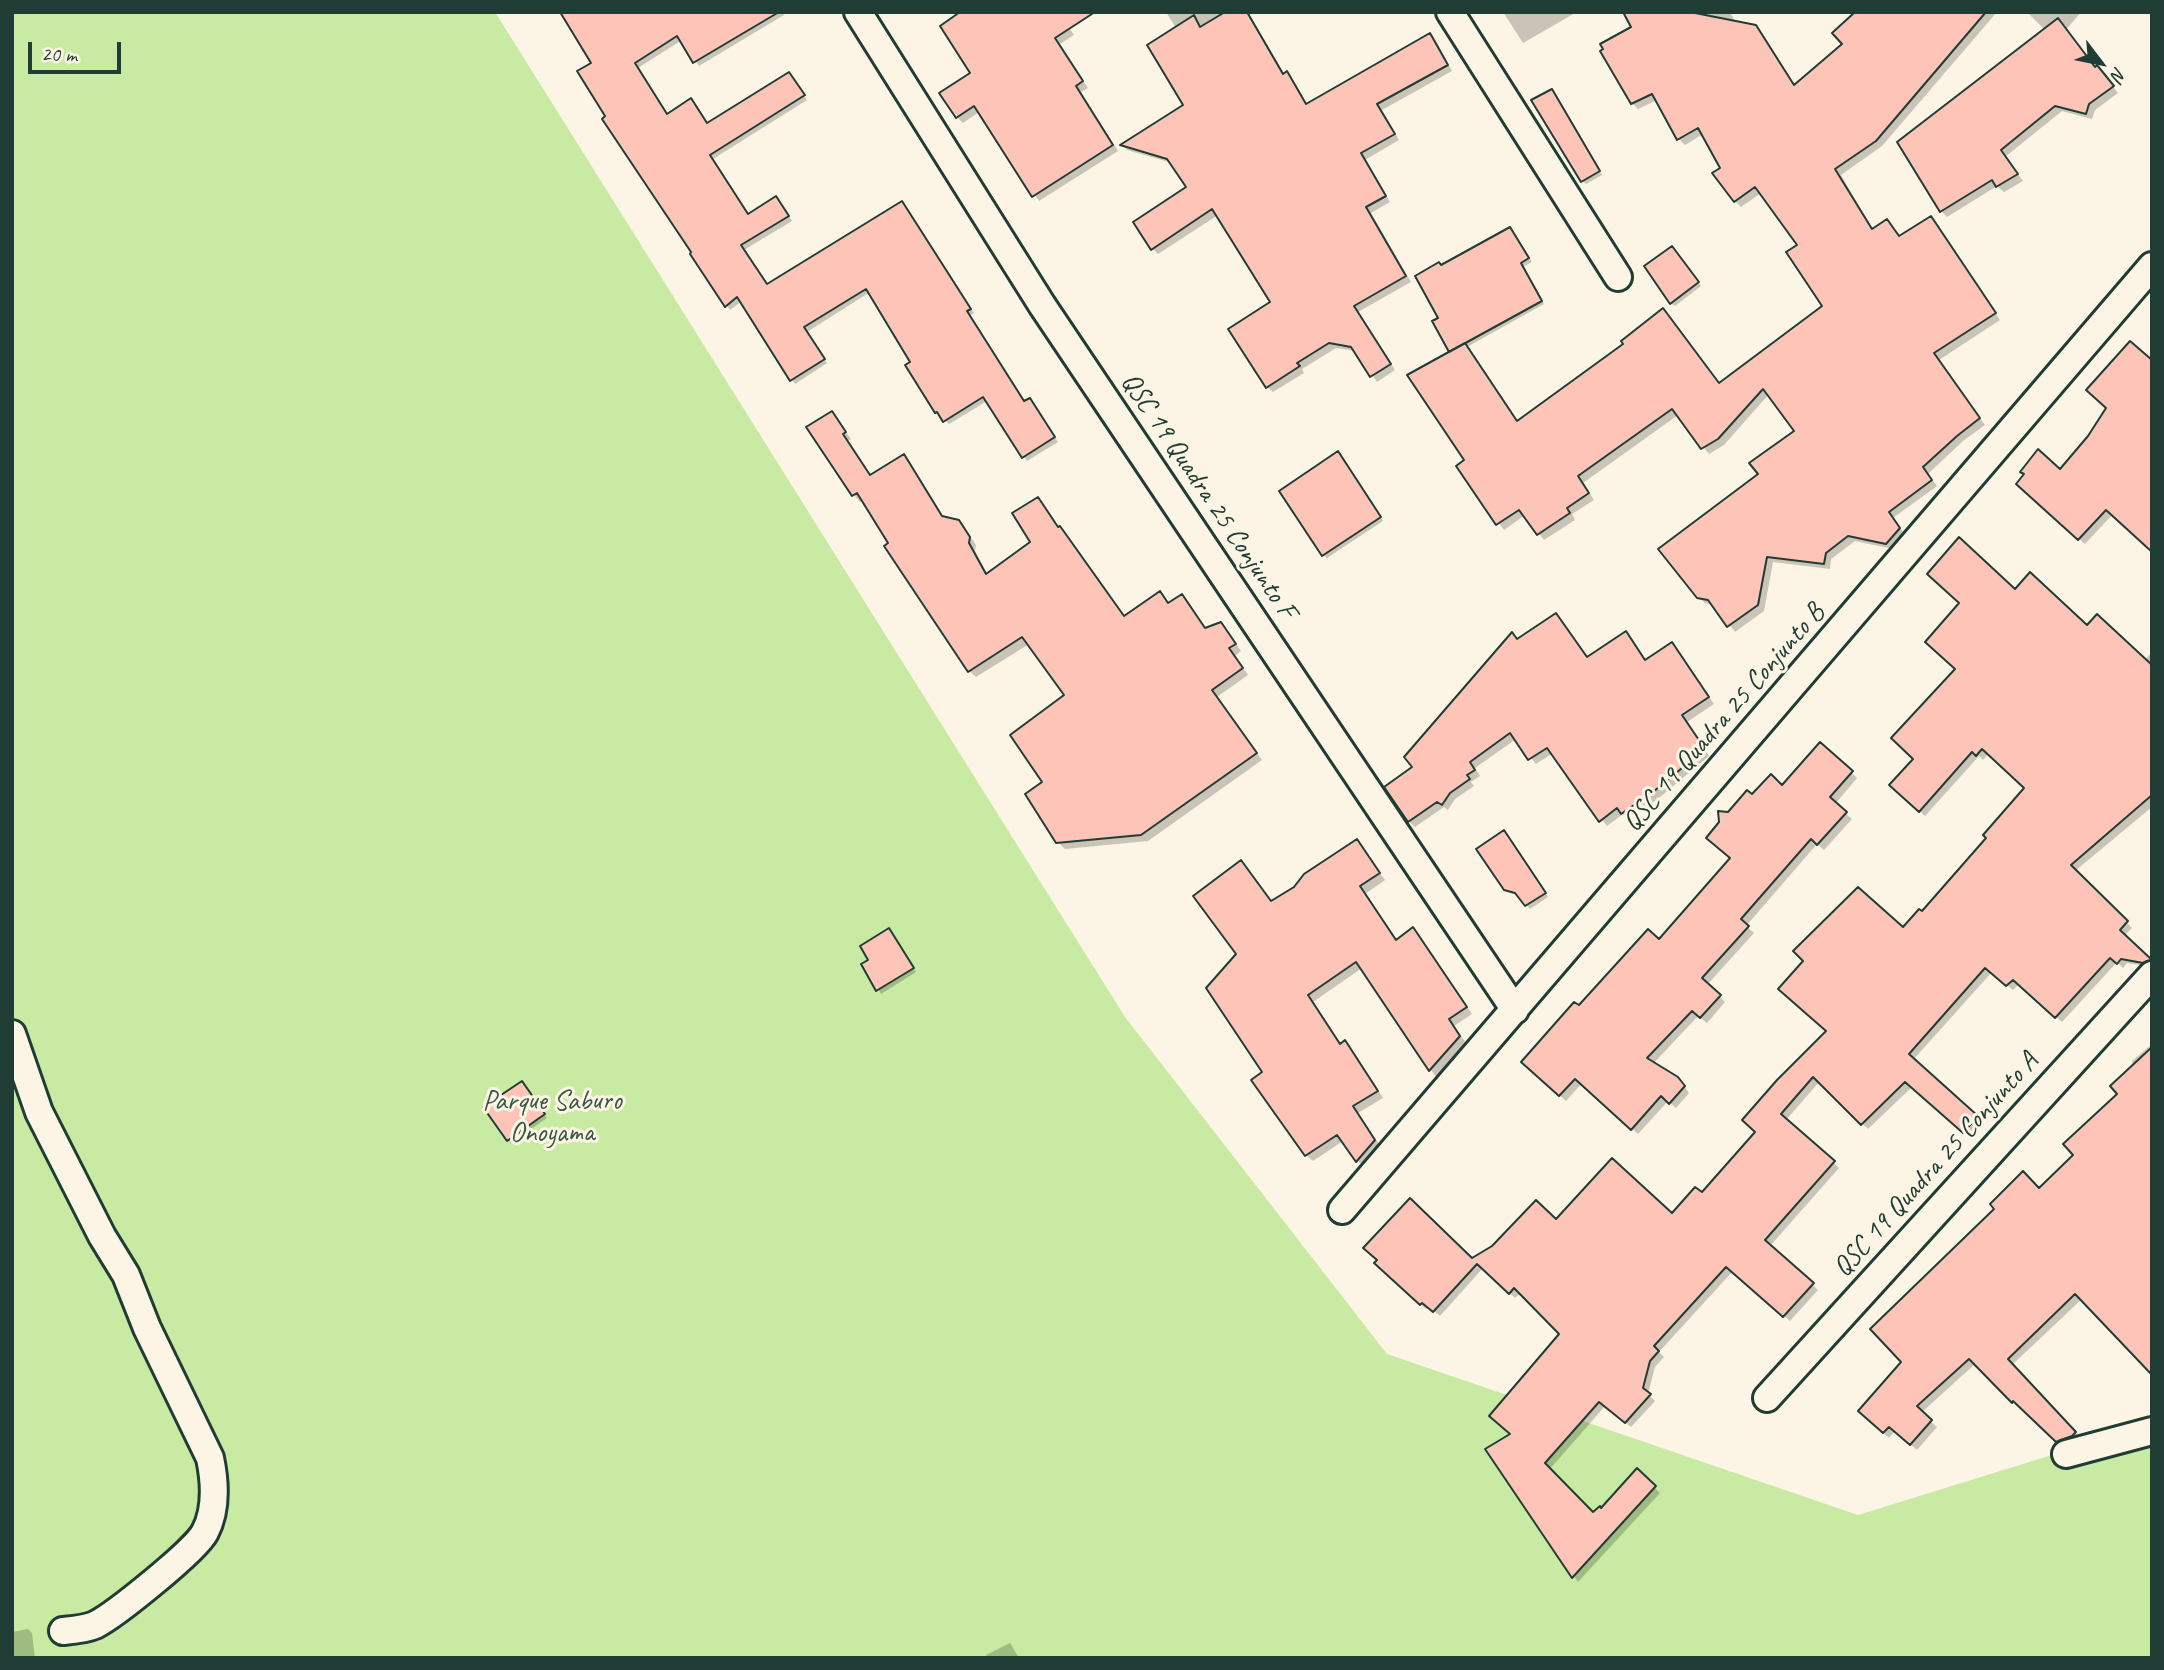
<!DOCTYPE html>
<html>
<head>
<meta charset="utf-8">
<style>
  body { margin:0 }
  #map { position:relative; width:2164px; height:1670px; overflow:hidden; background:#fcf5e5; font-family:Caveat,sans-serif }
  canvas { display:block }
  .frame { position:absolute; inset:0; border:14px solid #1f3d34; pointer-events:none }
  .north { position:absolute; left:2066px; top:28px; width:70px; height:70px; -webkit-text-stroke:5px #fcf5e5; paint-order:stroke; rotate:122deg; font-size:19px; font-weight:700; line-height:28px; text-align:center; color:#1f3d34 }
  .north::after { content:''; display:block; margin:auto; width:24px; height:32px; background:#1f3d34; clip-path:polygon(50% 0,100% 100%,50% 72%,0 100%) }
  .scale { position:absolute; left:28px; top:42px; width:93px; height:32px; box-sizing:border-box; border:4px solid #1f3d34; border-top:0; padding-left:9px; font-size:21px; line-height:24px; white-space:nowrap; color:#1f3d34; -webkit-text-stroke:5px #fcf5e5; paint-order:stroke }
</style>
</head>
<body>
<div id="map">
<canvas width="2164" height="1670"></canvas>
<div class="frame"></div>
<div class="north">N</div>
<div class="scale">20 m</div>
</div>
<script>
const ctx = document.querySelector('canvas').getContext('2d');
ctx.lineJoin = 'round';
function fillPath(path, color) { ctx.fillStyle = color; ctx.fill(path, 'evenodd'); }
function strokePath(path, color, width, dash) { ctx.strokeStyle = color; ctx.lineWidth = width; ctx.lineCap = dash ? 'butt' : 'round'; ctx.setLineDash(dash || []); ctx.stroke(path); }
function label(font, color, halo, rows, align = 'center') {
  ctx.font = font + ' Caveat,sans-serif'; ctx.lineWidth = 6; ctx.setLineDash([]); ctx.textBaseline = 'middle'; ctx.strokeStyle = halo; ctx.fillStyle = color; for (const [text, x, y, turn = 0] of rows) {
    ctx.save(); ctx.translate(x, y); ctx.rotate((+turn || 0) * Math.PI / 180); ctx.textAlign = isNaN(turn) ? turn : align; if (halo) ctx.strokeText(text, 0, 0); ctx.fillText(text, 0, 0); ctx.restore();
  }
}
const green = new Path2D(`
  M12 12H495L1125 1017 1387 1354 1858 1515 2152 1424V1658H12Z`);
const shadow = new Path2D(`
  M563 12H782L784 15 699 66 682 40 638 68 667 116 708 124 793 78 807 100 713 159 748 215 780 202 792 221 744 250 768 286 906 207 974 313 970 316 1024 403 1033 404 1058 442 1027 461 987 401 949 424 936 412 907 366 913 363 870 292 807 332 827 363 795 384 742 301 730 310 692 254 693 253 607 117 593 63Z
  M1059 12 1074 35 1060 44 1088 88 1081 92 1118 151 1039 201 979 112 963 123 957 117 973 73Z
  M1166 12H1248L1285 75 1287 73 1292 79 1307 105 1430 36 1436 41 1452 71 1382 110 1399 140 1365 160 1390 202 1371 213 1411 282 1358 312 1395 370 1377 382 1356 351 1336 348 1302 369 1304 373 1273 392 1267 387 1272 302 1218 215 1158 254 1153 249 1189 188 1172 163 1127 150 1122 145 1186 105 1176 28Z
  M1503 12H1577L1523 43Z
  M1625 12H1730L1736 23 1755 26 1762 33 1770 46 1711 108 1787 77 1795 86 1844 44 1858 12H1997L1882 146 1841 175 1873 230 1887 221 1900 237 1931 218 2000 320 1939 360 1985 425 1963 441 1928 474 1937 486 1893 518 1905 535 1893 549 1855 541 1831 559 1830 569 1773 562 1764 611 1735 632 1714 605 1705 603 1698 597 1761 474 1797 432 1769 394 1724 445 1709 454 1678 415 1583 483 1594 500 1572 514 1575 520 1544 540 1525 515 1504 530 1459 466 1466 460 1452 352 1441 318 1442 267 1510 229 1532 262 1523 267 1544 304 1467 347 1518 422 1719 384 1824 307 1799 245 1761 193 1741 207 1735 201 1722 169 1703 134 1685 145 1679 139 1657 100 1638 109 1632 103 1606 50 1633 28Z
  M2027 12H2081L2066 30 2095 68 2103 73 2118 93 2095 110 2092 119 2062 111 2005 157 2023 181 2004 192 1997 186 1947 217 1941 211 2045 30Z
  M1555 95 1602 175 1586 184 1583 181Z
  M1675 252 1701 286 1675 306 1671 303Z
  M832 413 851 439 848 441 871 476 903 456 910 463 944 518 958 522 965 529 976 545 975 551 988 575 1032 543 1038 499 1125 617 1160 594 1169 605 1181 596 1206 630 1221 624 1241 651 1235 656 1248 675 1217 697 1262 760 1148 841 1065 849 1058 842 1044 782 1067 696 1029 644 976 677 969 671 863 500 860 502 854 495 808 428Z
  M1341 457 1383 521 1327 558 1323 554Z
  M2060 471 2112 515 2085 544 2018 484Z
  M2015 591 2087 627 2144 660 2152 653V807L2075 871 2132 928 2124 936 2152 962V967L2127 963 2123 968 2117 962 2062 1022 2019 984 2013 990 1992 972 1913 1060 1982 1123 1969 1137 1912 1087 1868 1129 1820 1081 1786 1120 1839 1168 1770 1246 1818 1290 1790 1321 1733 1271 1659 1352 1664 1357 1655 1367 1648 1394 1655 1401 1631 1427 1605 1406 1549 1470 1593 1515 1602 1510 1637 1471 1660 1493 1578 1582 1488 1449 1512 1435 1561 1334 1521 1293 1515 1298 1483 1268 1440 1316 1429 1307 1426 1309 1377 1263 1471 1260 1557 1221 1672 1216 1702 1195 1757 1132 1903 930 1922 914 1989 838 2027 788 1989 753 1983 760 1979 756 1925 816 1892 785 1915 759 1957 669Z
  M1626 633 1646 661 1672 644 1677 650 1714 704 1687 722 1709 756 1659 798 1629 819 1623 814 1607 826 1553 753 1536 764 1516 739 1475 768 1480 776 1471 782 1474 786 1455 799 1448 810 1444 807 1415 827 1409 821 1414 768 1518 641 1588 659Z
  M1821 744 1857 778 1835 804 1852 819 1824 850 1817 844 1746 926 1754 933 1707 985 1725 1002 1707 1023 1698 1016 1653 1064 1684 1086 1689 1093 1676 1108 1668 1101 1638 1134 1582 1083 1566 1101 1530 1068 1579 1008 1659 942 1732 859 1728 814 1752 797 1782 787Z
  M1507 836 1548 897 1530 909 1519 895 1510 893 1506 889Z
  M1357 841 1385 880 1365 894 1398 941 1413 929 1419 936 1472 1014 1454 1026 1466 1043 1436 1077 1362 968 1313 1002 1341 1045 1344 1043 1351 1049 1383 1098 1358 1113 1381 1147 1363 1167 1343 1141 1313 1161 1306 1155 1265 1073 1239 954 1272 903Z
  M892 934 916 972 881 994 864 964 870 961Z
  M2152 1044V1372L2082 1299 2012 1365 2080 1439 2063 1447 2020 1405 2018 1407 1975 1364 1921 1413 1937 1427 1917 1450 1895 1431 1889 1438 1866 1417 1903 1362 2039 1190 2076 1155 2120 1094 2133 1068 2132 1061Z
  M526 1086 547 1118 511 1143 508 1139Z
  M28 1629 32 1633 35 1658H12V1632Z
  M1010 1643 1019 1658H987L986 1655Z`);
const building = new Path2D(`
  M560 12H779L693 63 677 36 635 63 667 114 691 98 707 123 789 72 805 95 710 155 748 214 776 196 789 216 741 245 767 284 902 201 971 309 967 311 1024 401 1030 398 1055 437 1022 458 983 397 943 422 937 412 935 413 905 365 910 362 866 289 804 327 825 359 790 381 737 297 725 307 690 254 691 252 602 119 605 116 577 71 591 63Z
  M960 12H1095L1055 38 1083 81 1076 86 1113 145 1032 197 974 106 956 118 939 93 970 73 940 26Z
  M1225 12H1247L1283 74 1287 71 1306 104 1430 33 1448 65 1377 104 1395 134 1361 153 1386 196 1366 207 1406 276 1354 306 1391 364 1370 377 1351 347 1329 343 1297 363 1300 366 1266 388 1228 329 1270 302 1212 209 1151 250 1133 222 1186 187 1167 159 1120 145 1183 105 1147 45 1194 15 1200 27Z
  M1623 12H1690L1756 25 1794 85 1842 44 1832 33 1855 12H1986L1876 141 1835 169 1872 229 1887 219 1899 236 1931 216 1996 313 1934 353 1980 418 1957 436 1923 467 1932 480 1889 512 1900 528 1886 544 1848 536 1826 553 1824 564 1767 557 1758 605 1727 627 1708 600 1697 598 1658 549 1758 474 1749 463 1794 431 1763 389 1718 439 1701 449 1672 409 1578 476 1589 493 1567 508 1570 513 1537 535 1519 510 1496 525 1456 466 1464 460 1407 375 1465 343 1517 421 1623 344 1621 341 1663 308 1719 383 1822 306 1786 252 1797 245 1755 187 1734 202 1712 173 1720 168 1698 128 1677 140 1652 94 1631 104 1600 51 1603 49 1600 44 1631 27Z
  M2058 18 2095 67 2097 65 2114 86 2089 104 2086 114 2055 106 2001 150 2018 174 1996 187 1992 180 1940 212 1897 142Z
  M1552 89 1600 171 1581 182 1531 100Z
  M1510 227 1529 258 1521 263 1542 301 1449 352 1432 321 1438 318 1415 276 1439 262 1441 265Z
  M1672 246 1699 282 1670 304 1644 266Z
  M2130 341 2152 360V552L2106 510 2078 540 2016 484 2024 474 2020 472 2038 449 2060 469 2088 436 2106 408 2086 390Z
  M832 411 846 432 843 434 870 475 904 454 942 516 959 520 970 537 969 543 986 574 1030 542 1012 513 1038 497 1058 527 1060 526 1124 616 1160 591 1168 603 1182 594 1205 628 1221 622 1236 644 1229 648 1243 668 1212 690 1257 753 1141 835 1056 843 1025 794 1042 782 1010 735 1064 695 1022 637 968 672 884 546 888 543 857 493 852 496 806 427Z
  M1338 451 1381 517 1322 556 1279 491Z
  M1959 537 2015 589 2030 572 2087 625 2097 614 2152 665V795L2071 865 2128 921 2120 930 2152 960 2143 963 2121 959 2117 964 2110 958 2055 1018 2013 980 2006 986 1985 968 1909 1054 1978 1116 1963 1133 1905 1082 1861 1125 1813 1077 1781 1114 1835 1161 1765 1240 1814 1283 1783 1317 1726 1267 1654 1346 1659 1351 1650 1361 1643 1388 1651 1394 1625 1423 1599 1402 1545 1463 1593 1512 1600 1506 1601 1508 1637 1468 1656 1486 1572 1578 1485 1449 1510 1434 1489 1416 1559 1334 1514 1288 1509 1294 1477 1264 1433 1312 1422 1303 1420 1305 1374 1263 1377 1260 1363 1248 1410 1198 1472 1258 1492 1246 1536 1200 1556 1219 1612 1158 1672 1213 1695 1187 1702 1192 1755 1132 1742 1120 1777 1080 1826 1031 1778 989 1803 961 1793 951 1858 887 1903 927 1919 909 1922 911 1986 838 1983 835 2024 788 1982 749 1976 756 1972 752 1919 812 1889 785 1913 759 1891 738 1955 669 1925 642 1959 603 1927 574Z
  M1556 613 1587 657 1626 631 1645 660 1672 642 1709 697 1682 715 1705 749 1653 792 1621 814 1617 808 1599 822 1547 748 1528 760 1510 733 1470 762 1475 770 1467 775 1470 779 1450 793 1442 805 1437 802 1408 822 1384 787 1412 767 1404 757 1512 632 1517 639Z
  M1820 742 1853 771 1830 797 1847 812 1817 845 1811 839 1741 919 1749 926 1702 978 1721 995 1700 1018 1692 1011 1647 1058 1678 1077 1685 1086 1669 1104 1661 1096 1631 1130 1575 1079 1559 1096 1521 1062 1574 1002 1579 1005 1648 929 1659 939 1730 858 1706 838 1719 822 1718 811 1728 812 1747 790 1752 794 1771 774 1782 785Z
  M1504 830 1546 893 1525 906 1515 893 1504 890 1476 849Z
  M1357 839 1380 873 1360 886 1396 940 1413 927 1467 1007 1449 1019 1460 1036 1429 1071 1356 962 1308 995 1340 1044 1345 1040 1378 1091 1353 1106 1375 1140 1356 1162 1337 1135 1305 1156 1251 1080 1262 1072 1206 988 1236 954 1193 896 1241 860 1271 901 1294 887 1304 874Z
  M889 928 914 968 876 991 861 964 868 960 860 946Z
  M2152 1047V1375L2075 1294 2008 1359 2076 1432 2072 1436 2056 1442 2013 1401 2012 1403 1969 1359 1917 1406 1932 1420 1910 1445 1889 1427 1883 1433 1858 1411 1901 1362 1870 1329 1994 1209 1990 1204 2023 1171 2039 1188 2073 1155 2063 1144 2117 1094 2110 1086Z
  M522 1081 545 1114 507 1141 483 1107Z`);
const street = new Path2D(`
  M858 12 1042 305 1515 1010
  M1450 12 1618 277
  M12 1034 39 1112 102 1236 126 1275 147 1328 210 1458C215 1482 217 1509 205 1532 196 1550 115 1615 95 1625 86 1629 73 1630 63 1631
  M1342 1210 2152 266
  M1767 1398 2152 975
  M2066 1454 2152 1431`);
const streetNames = [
  ["QSC 19 Quadra 25 Conjunto F",1208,496,56],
  ["QSC 19 Quadra 25 Conjunto B",1724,718,-49],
  ["QSC 19 Quadra 25 Conjunto A",1936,1165,-48]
];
const parkNames = [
  ["Parque Saburo",552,1102],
  ["Onoyama",552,1134]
];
fillPath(green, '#c9eaa2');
fillPath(shadow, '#0003');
fillPath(building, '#fec4b7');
strokePath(building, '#1f3d34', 2);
strokePath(street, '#1f3d34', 32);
strokePath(street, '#fcf5e5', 26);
label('28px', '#1f3d34', '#fcf5e5', streetNames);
label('28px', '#385744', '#fcf5e5', parkNames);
</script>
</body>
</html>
